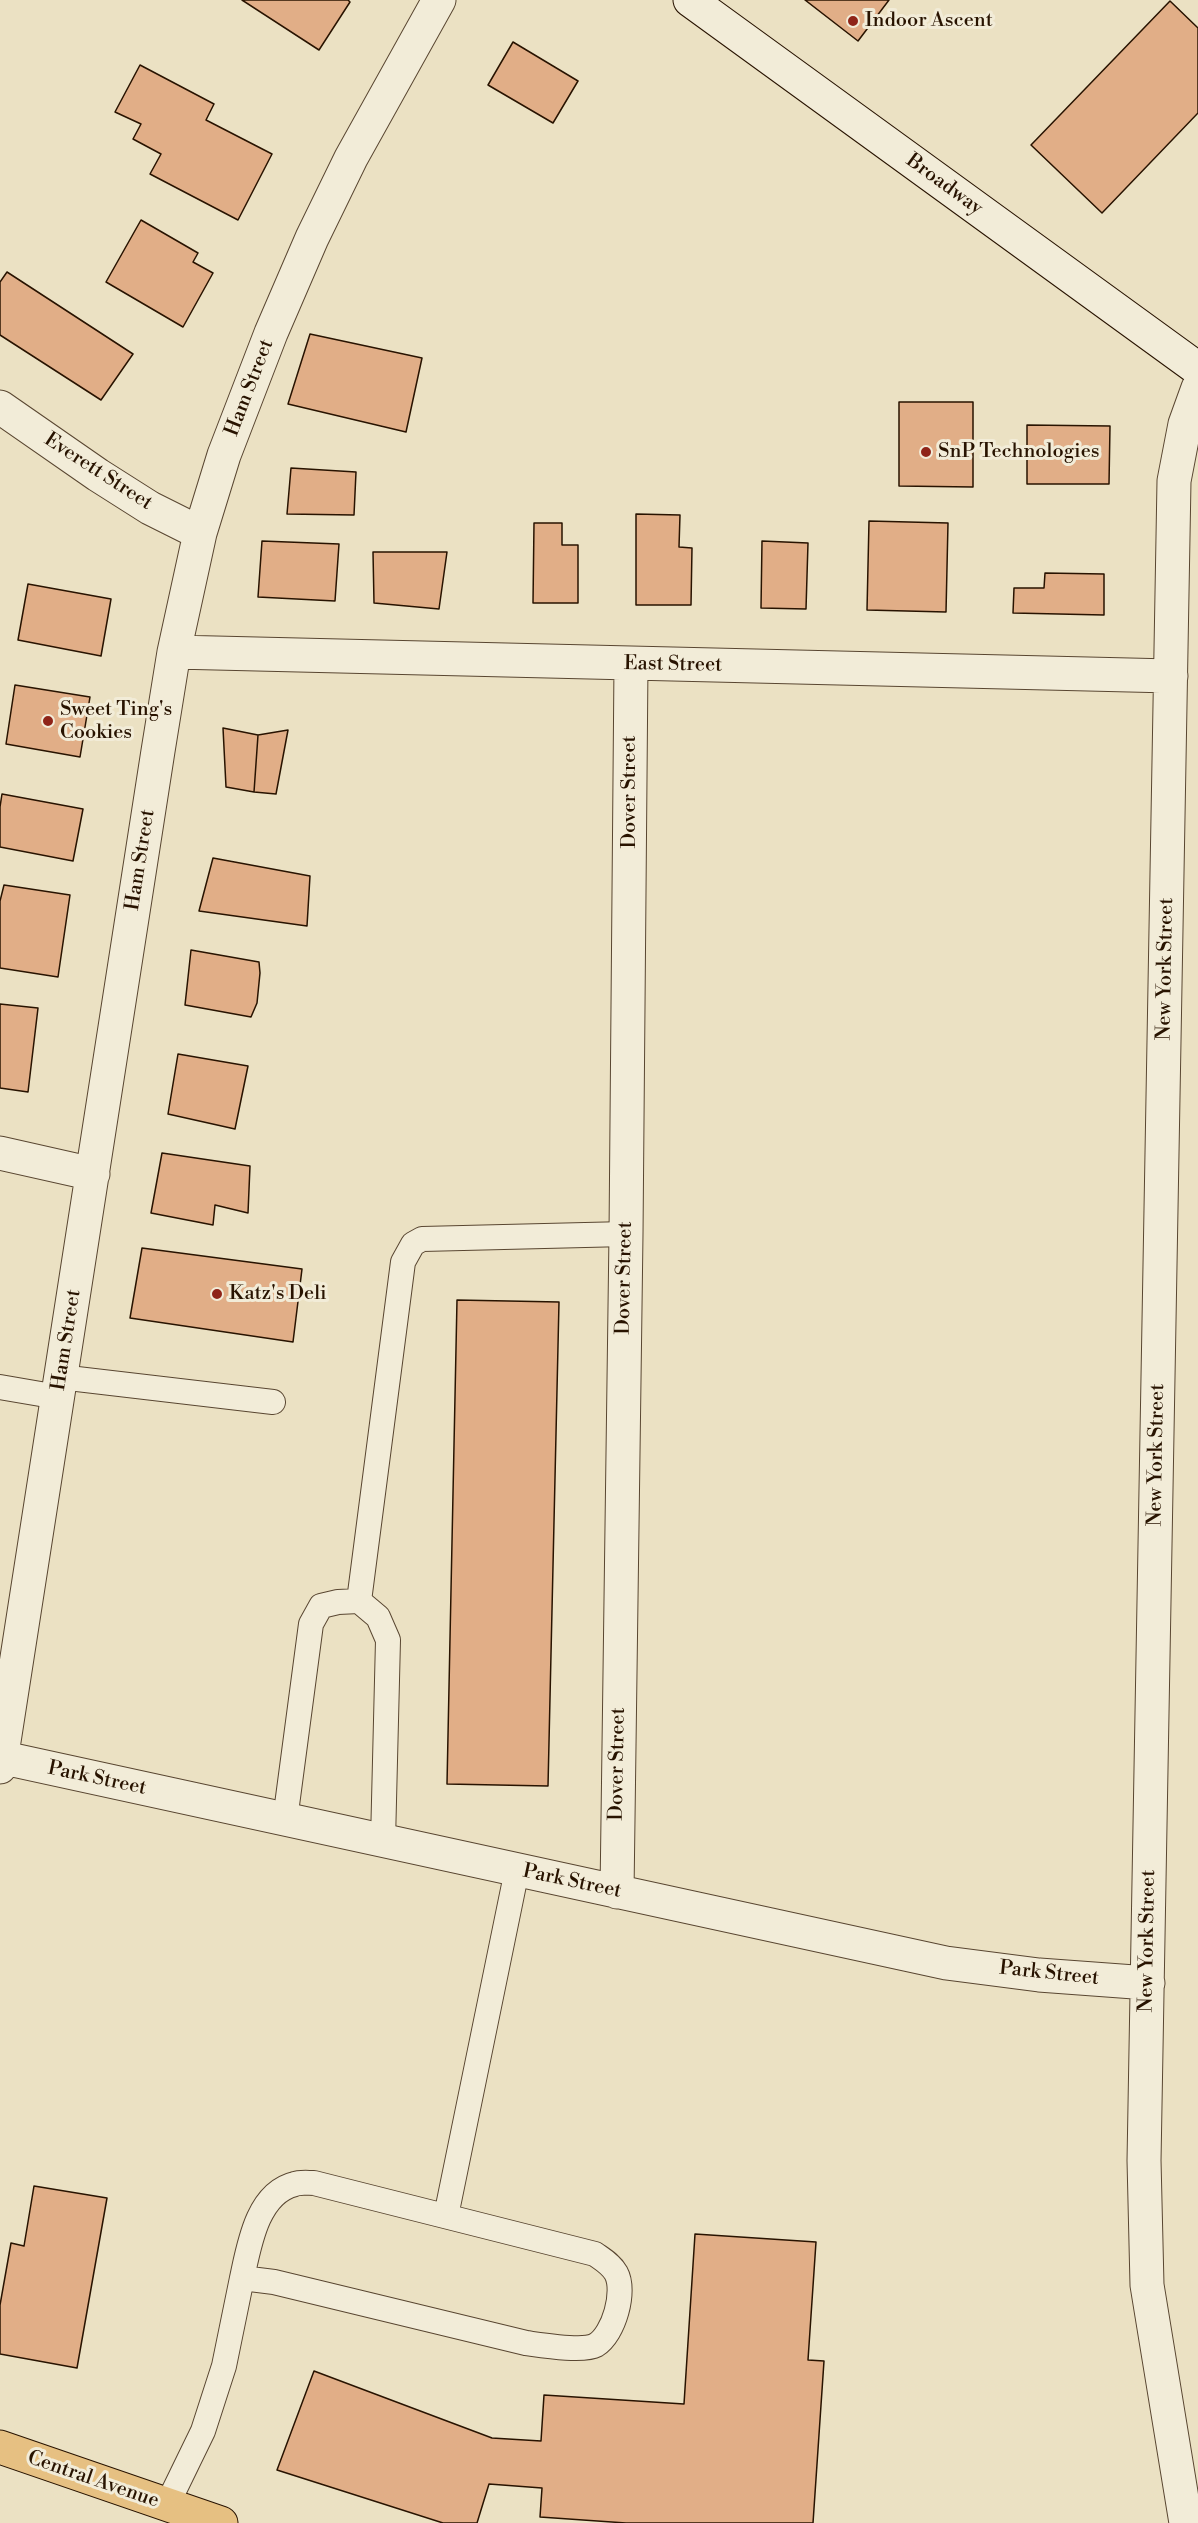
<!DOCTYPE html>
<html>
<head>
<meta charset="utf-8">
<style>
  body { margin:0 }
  canvas { display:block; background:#ebe1c3 }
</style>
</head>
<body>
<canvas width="1198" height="2523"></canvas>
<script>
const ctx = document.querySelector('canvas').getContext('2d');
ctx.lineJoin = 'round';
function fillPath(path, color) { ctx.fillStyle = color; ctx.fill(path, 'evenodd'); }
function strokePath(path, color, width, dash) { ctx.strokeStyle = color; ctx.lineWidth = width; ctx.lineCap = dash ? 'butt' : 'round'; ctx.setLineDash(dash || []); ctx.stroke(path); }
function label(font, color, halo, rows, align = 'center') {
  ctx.font = font + ' "Libre Bodoni",serif'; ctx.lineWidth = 6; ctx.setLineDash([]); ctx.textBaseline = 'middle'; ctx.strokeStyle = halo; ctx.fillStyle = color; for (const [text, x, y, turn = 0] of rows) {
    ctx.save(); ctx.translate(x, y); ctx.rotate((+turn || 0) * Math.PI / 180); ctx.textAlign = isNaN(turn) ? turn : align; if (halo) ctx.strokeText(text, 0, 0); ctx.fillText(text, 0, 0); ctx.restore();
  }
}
const building = new Path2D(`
  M242 0H348L350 2 319 50Z
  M805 0H889L858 41Z
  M1170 1 1198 28V113L1102 213 1031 145Z
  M513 42 578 81 553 123 488 85Z
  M140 65 214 104 206 120 272 154 238 220 150 174 161 154 133 139 141 124 115 112Z
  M141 220 198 253 193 262 213 273 183 327 106 282Z
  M7 272 133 354 101 400 0 335V282Z
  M310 334 422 358 406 432 288 404Z
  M899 402H973V487L899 486Z
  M1027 425 1110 426 1109 484H1027Z
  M291 468 356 472 354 515 287 514Z
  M636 514 680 515 679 547 692 548 691 605H636Z
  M869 521 948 523 946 612 867 610Z
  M534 523H562V545H578V603H533Z
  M262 541 339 544 335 601 258 597Z
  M762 541 808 543 806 609 761 608Z
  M373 552H447L439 609 374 603Z
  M1045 573 1104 574V615L1013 613 1014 588H1044Z
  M28 584 111 599 101 656 18 640Z
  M15 685 90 697 80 757 6 744Z
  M223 728 258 735 254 792 226 787Z
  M288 730 276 794 254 792 258 735Z
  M2 794 83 809 73 861 0 847V807Z
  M213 858 310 876 307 926 199 911Z
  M4 885 70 895 58 977 0 968V901Z
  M191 950 259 962 260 973 257 1003 251 1017 185 1005Z
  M0 1004 38 1008 28 1092 0 1088Z
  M178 1054 248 1066 235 1129 168 1114Z
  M162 1153 250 1166 248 1213 215 1205 213 1225 151 1213Z
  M142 1248 302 1269 293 1342 130 1318Z
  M457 1300 559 1302 548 1786 447 1784Z
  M34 2186 107 2198 77 2368 0 2354V2305L11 2243 24 2246Z
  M695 2234 816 2242 808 2360 824 2361 813 2523H626L540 2517 542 2488 489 2484 477 2523H443L277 2470 314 2371 492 2438 541 2441 544 2395 684 2404Z`);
const lane = new Path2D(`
  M60 1377 273 1402
  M0 1387 58 1397
  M285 1820 311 1624 321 1606 338 1602 359 1601
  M383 1841 388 1640 378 1617 359 1601 403 1262 413 1244 422 1239 626 1234
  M314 2183 595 2254C602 2259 611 2264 616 2273 626 2291 614 2334 596 2345 583 2352 541 2345 526 2343L274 2282 242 2278C249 2246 257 2193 295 2184 300 2182 308 2183 314 2183Z
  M446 2216 517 1870
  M167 2505 203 2431 224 2366 242 2278`);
const street = new Path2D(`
  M0 407 98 475 150 508 200 533
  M174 652 1171 676
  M0 1153 93 1174
  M0 1757 946 1963 1039 1975 1148 1983
  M0 1767 158 751 174 652 200 533 224 455 271 333 312 238 351 158 439 0
  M617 1892 626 1234 631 664
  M1186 2523 1147 2285 1144 2160 1174 481 1185 424 1198 388`);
const secondary = new Path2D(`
  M690 0 1198 369`);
const primary = new Path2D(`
  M0 2447 221 2523`);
const markers = [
  [853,21,6,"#8f2418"],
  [926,452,6,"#8f2418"],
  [48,721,6,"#8f2418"],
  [217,1294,6,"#8f2418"]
];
const poiNames = [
  ["Indoor Ascent",865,21],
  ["SnP Technologies",938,452],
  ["Sweet Ting's",60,710],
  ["Cookies",60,733],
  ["Katz's Deli",229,1294]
];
const streetNames = [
  ["Broadway",944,185,36],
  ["Ham Street",250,388,-69],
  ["Everett Street",98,472,33],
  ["East Street",673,665,1],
  ["Dover Street",630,792,-90],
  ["Ham Street",141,860,-81],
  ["New York Street",1166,969,-89],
  ["Dover Street",625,1278,-89],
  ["Ham Street",67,1340,-81],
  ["New York Street",1157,1455,-89],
  ["Dover Street",618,1764,-89],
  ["Park Street",97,1779,12],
  ["Park Street",572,1882,12],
  ["New York Street",1148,1941,-89],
  ["Park Street",1049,1974,6],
  ["Central Avenue",93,2480,19]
];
fillPath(building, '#e1ae87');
strokePath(building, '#281300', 1.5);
strokePath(lane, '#594631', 26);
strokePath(street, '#594631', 35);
strokePath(secondary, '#281300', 35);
strokePath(primary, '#281300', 35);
strokePath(lane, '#f2ecd8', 24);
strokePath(street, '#f2ecd8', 33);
strokePath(secondary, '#f2ecd8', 33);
strokePath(primary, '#e6c082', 33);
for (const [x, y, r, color] of markers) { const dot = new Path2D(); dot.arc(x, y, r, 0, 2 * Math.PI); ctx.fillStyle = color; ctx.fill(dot); strokePath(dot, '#f2ecd8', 2); }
label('20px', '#281300', '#f2ecd8', poiNames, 'left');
label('20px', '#281300', '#f2ecd8', streetNames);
</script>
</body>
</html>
